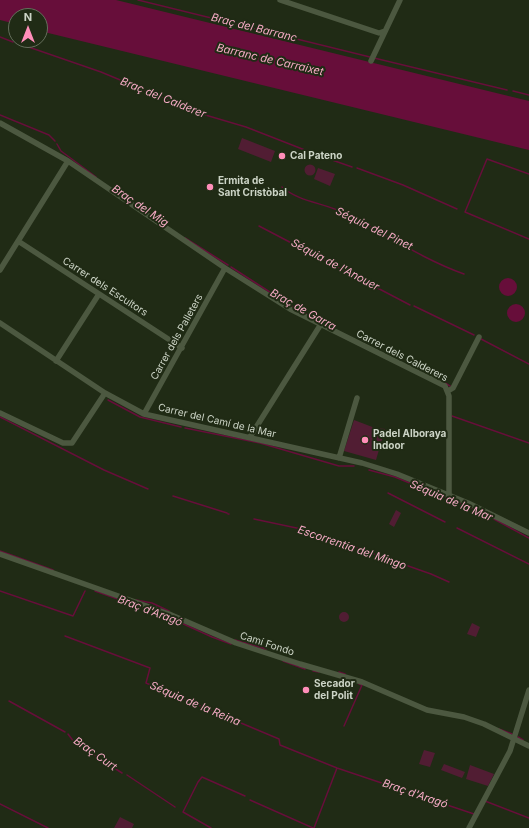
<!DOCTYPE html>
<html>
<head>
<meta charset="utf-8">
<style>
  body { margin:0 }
  #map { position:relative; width:529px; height:828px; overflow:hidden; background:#202b15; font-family:Inter,sans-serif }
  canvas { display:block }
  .north { position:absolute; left:8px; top:8px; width:40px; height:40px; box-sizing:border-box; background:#202b15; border:1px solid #656f5c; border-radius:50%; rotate:0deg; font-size:11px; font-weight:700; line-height:16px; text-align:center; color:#ccd4c6 }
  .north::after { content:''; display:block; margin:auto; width:14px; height:18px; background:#ff8eb9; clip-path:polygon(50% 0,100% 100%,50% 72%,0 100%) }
</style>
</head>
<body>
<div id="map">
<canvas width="529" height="828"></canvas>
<div class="north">N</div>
</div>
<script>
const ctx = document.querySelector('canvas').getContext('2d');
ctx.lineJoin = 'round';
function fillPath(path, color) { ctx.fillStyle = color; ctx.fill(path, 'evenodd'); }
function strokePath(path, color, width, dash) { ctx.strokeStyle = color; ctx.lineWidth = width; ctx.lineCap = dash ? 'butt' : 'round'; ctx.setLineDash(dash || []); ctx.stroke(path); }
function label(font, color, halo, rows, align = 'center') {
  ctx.font = font + ' Inter,sans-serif'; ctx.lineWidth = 4; ctx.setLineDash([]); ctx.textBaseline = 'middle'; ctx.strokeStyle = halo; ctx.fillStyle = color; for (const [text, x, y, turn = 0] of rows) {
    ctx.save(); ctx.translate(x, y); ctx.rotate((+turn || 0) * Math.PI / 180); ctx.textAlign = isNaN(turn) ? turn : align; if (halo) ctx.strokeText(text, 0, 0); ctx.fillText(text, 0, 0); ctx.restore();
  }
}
const green = new Path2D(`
  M242 138 275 151 271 162 238 149Z
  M304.5 170a5.5 5.5 0 1 1 11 0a5.5 5.5 0 1 1-11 0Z
  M318 168 335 174 330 186 314 179Z
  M354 420 375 428 385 429 376 460 344 451Z
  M396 510 401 513 394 527 389 524Z
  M339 617a5 5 0 1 1 10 0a5 5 0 1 1-10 0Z
  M472 623 480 627 476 637 467 634Z
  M424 750 435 753 430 767 419 764Z
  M444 764 465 772 462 778 441 770Z
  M470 765 494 774 488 786 466 779Z
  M120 817 134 824 132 828H114Z`);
const water = new Path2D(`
  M0 0H116L529 101V150L40 31V16H16V24L0 20Z
  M499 287a9 9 0 1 1 18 0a9 9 0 1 1-18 0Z
  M507 313a9 9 0 1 1 18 0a9 9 0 1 1-18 0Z`);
const stream = new Path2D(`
  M138 0 370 57
  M0 37 13 42
  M17 43 101 72 202 114 246 127 310 152
  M374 58 507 90
  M513 91 529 95
  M0 115 49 135 55 141
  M57 144 61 151 96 177
  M318 155 352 167
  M357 168 403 185 457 209
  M529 174 487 159 465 212 529 239
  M282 187C299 202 325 203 344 213 384 233 422 259 464 274
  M259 226 410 305
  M185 238 228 265
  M231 267 296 309 322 322
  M414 306 474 335
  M481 339 529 364
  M445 383 450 386
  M108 400 140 417 181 427
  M452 416 529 443
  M0 417 104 470 148 489
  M185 428 260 443 339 466H354
  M369 470 395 477 478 511
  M388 493 445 522
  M173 496 227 513
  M228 514H229
  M254 519 306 530 431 574 449 582
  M494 519 529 538
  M457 528 529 564
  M0 551 53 570
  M0 591 73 616 85 591
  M95 591 166 616 212 637 231 644
  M136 600 152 603 169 611
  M65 636 150 668 146 683 279 739 280 745 337 768 474 814
  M235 640 266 649
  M283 661 305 669
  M313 671 319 672
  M339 672 345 674
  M9 701 65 732
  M344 726 362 685 359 684
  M499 729 512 734
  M68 734 74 742 122 773
  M518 737 523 740
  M127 775 175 807
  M250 800 313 828
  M485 801 529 818
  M0 804 48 828
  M211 828 183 812 198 782 202 777 245 796
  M314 828 337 768`);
const minor = new Path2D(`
  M280 0 379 33 385 31
  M371 61 400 0
  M0 123 68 161 225 268 290 309 445 386 449 396V495
  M18 241 182 348
  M0 270 68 161
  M0 323 105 393 144 414 362 463 397 474 468 503 529 533
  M56 361 99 294
  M448 391 453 388 479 337
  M0 413 63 443H72L105 393
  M144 414 225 268
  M250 437 321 324
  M339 458 357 398
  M0 554 169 614 236 643 300 664 362 682 427 710 464 717 484 724 529 746
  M469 828 510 751 529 690`);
const markers = [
  [282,156,4,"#ff8eb9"],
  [210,187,4,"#ff8eb9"],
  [365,440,4,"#ff8eb9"],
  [306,690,4,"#ff8eb9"]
];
const poiNames = [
  ["Cal Pateno",290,156],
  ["Ermita de",218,181],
  ["Sant Cristòbal",218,193],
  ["Padel Alboraya",373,434],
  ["Indoor",373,446],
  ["Secador",314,684],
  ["del Polit",314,696]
];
const streetNames = [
  ["Carrer dels Escultors",105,287,33],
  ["Carrer dels Palleters",177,337,-61],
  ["Carrer dels Calderers",402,356,27],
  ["Carrer del Camí de la Mar",217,421,13],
  ["Camí Fondo",267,644,18]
];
const waterNames = [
  ["Braç del Barranc",254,28,14],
  ["Barranc de Carraixet",270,60,13],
  ["Braç del Calderer",163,98,22],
  ["Braç del Mig",140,206,34],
  ["Séquia del Pinet",374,229,26],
  ["Séquia de l'Anouer",335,265,28],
  ["Braç de Garra",303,310,29],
  ["Séquia de la Mar",451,501,23],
  ["Escorrentia del Mingo",352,548,19],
  ["Braç d'Aragó",150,611,21],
  ["Séquia de la Reina",195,704,23],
  ["Braç Curt",95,754,35],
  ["Braç d'Aragó",415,794,19]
];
fillPath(green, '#511d33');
fillPath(water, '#670e3a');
strokePath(stream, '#670e3a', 1.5);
strokePath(minor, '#4c5840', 5.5);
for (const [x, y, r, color] of markers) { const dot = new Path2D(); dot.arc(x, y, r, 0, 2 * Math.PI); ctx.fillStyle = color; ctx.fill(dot); strokePath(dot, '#202b15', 1.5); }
label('bold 10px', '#ccd4c6', '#202b15', poiNames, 'left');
label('10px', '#ccd4c6', '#202b15', streetNames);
label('italic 11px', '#f6abc5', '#202b15', waterNames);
</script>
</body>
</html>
